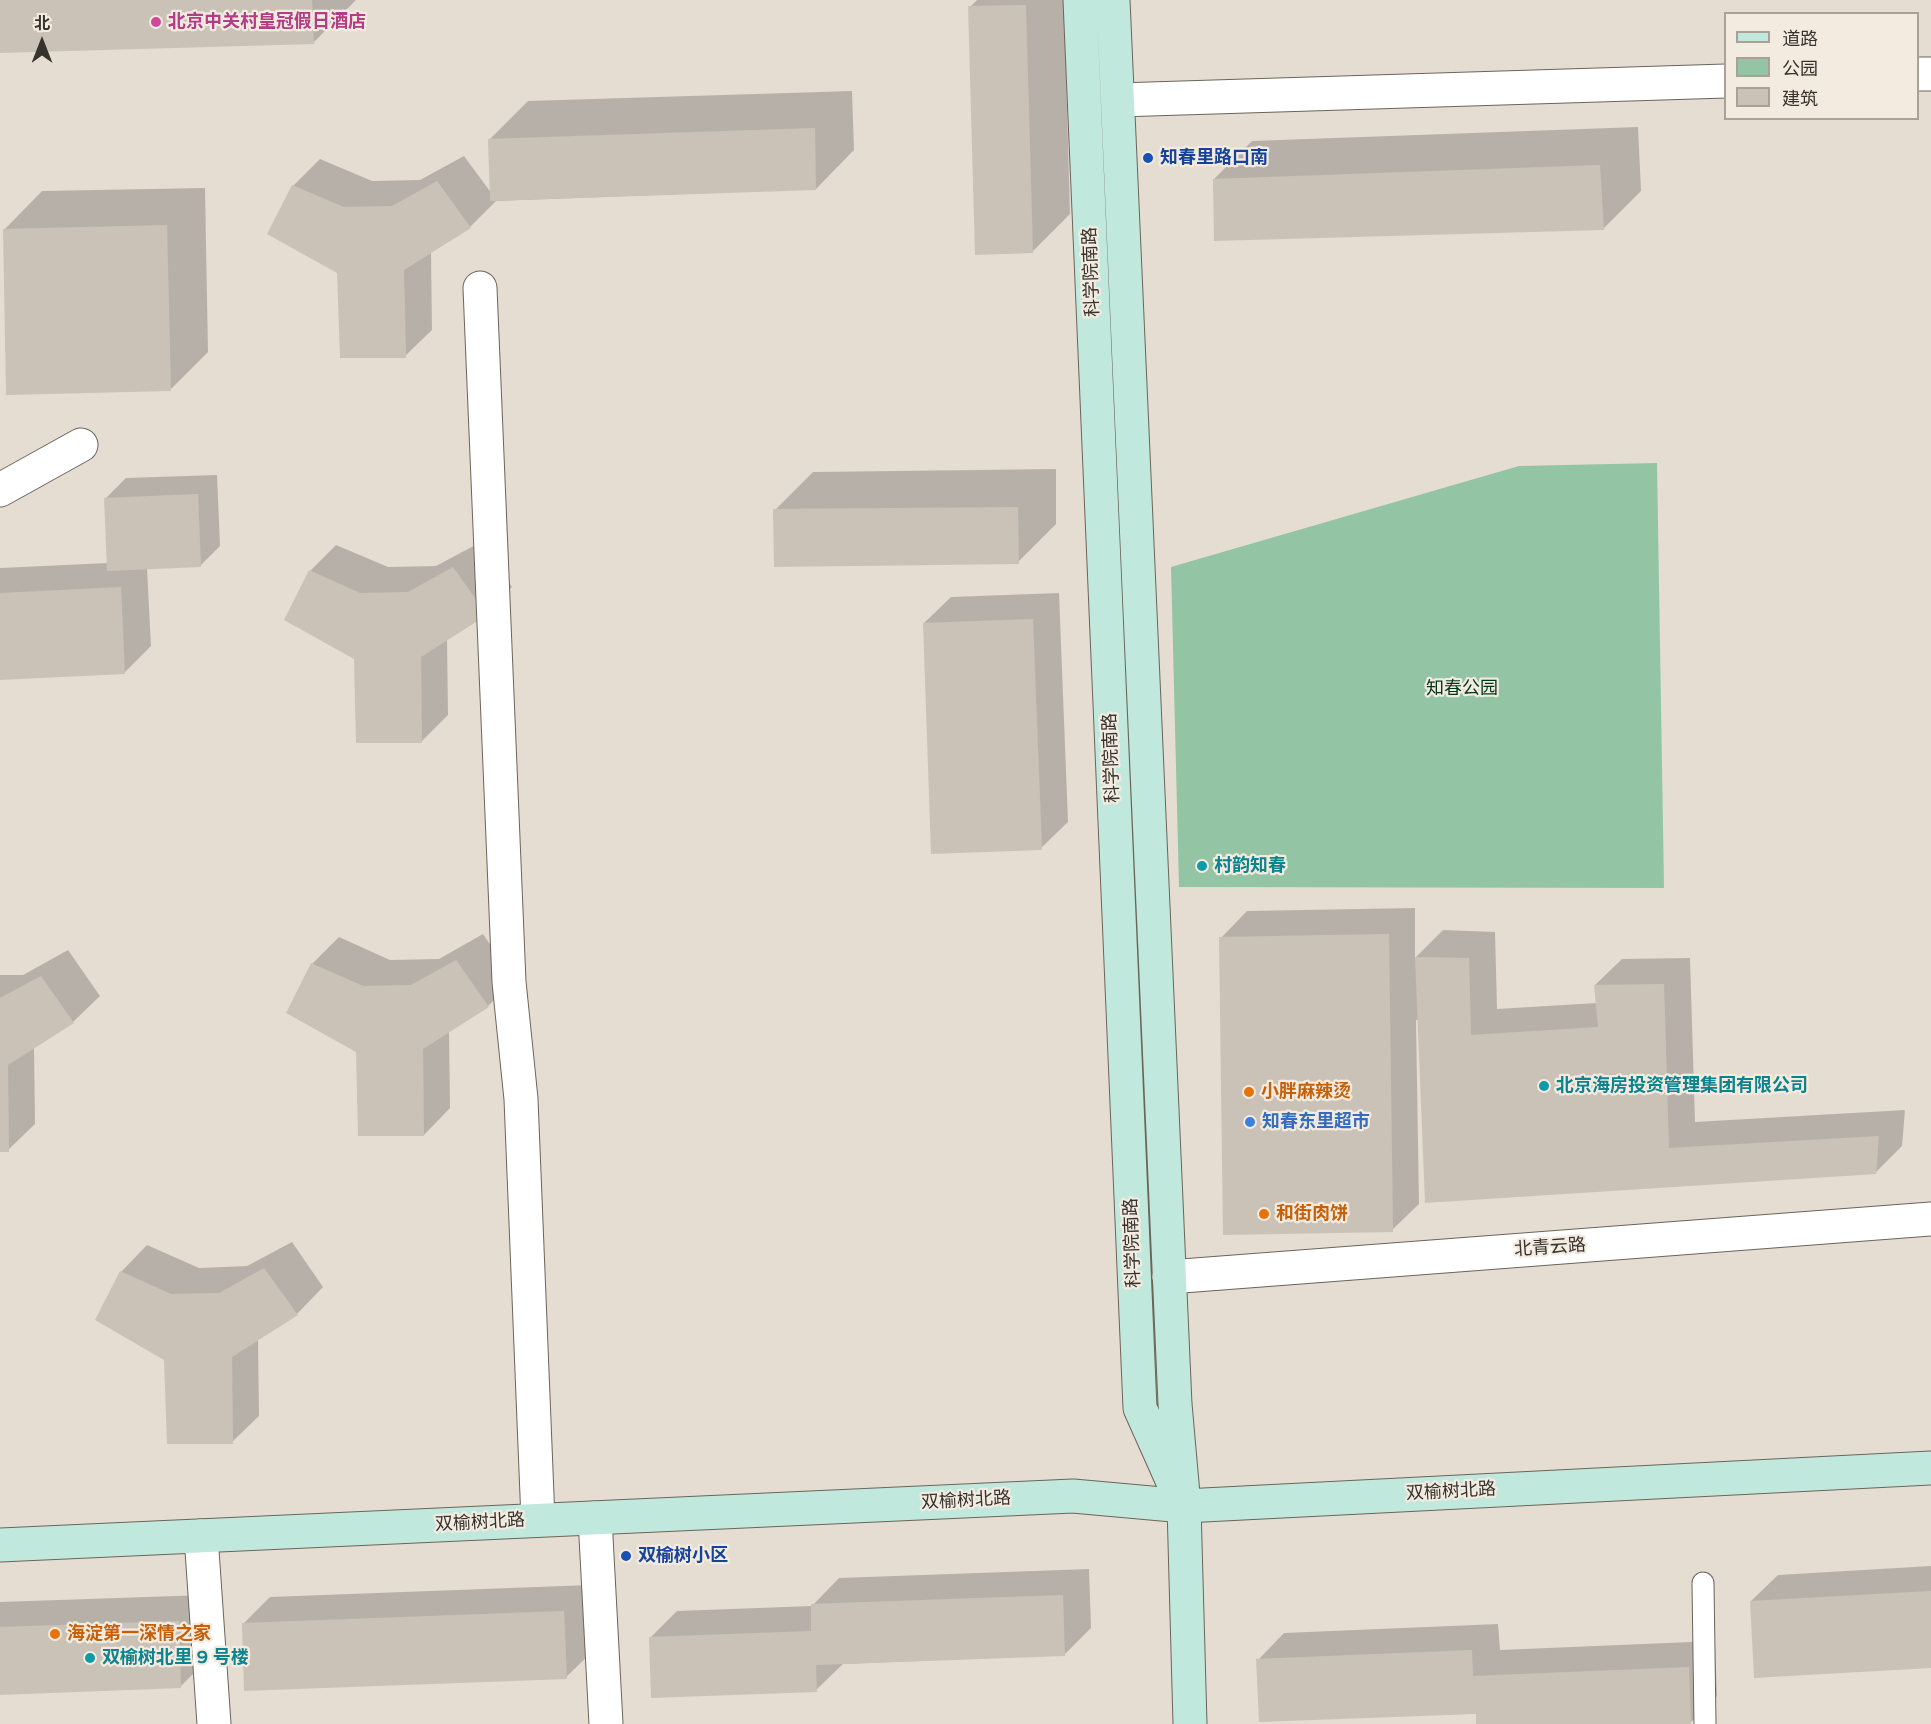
<!DOCTYPE html>
<html>
<head>
<meta charset="utf-8">
<style>
  body { margin:0 }
  #map { position:relative; width:1931px; height:1724px; overflow:hidden; background:#e5ddd2; font-family:"Varela Round","Noto Sans SC",sans-serif }
  canvas { display:block }
  .legend { position:absolute; left:1724px; top:12px; width:195px; height:108px; box-sizing:border-box; background:#f3ebdf; border:2px solid #a7a198; margin:0; padding:8px 10px; list-style:none; font-size:18px; color:#36332e }
  .legend li { display:flex; align-items:center; gap:12px; height:30px }
  .legend b { width:30px; border:2px solid #a7a198 }
  .north { position:absolute; left:12px; top:12px; width:60px; height:60px; -webkit-text-stroke:4px #f3ebdf; paint-order:stroke; rotate:0deg; font-size:16px; font-weight:700; line-height:24px; text-align:center; color:#36332e }
  .north::after { content:''; display:block; margin:auto; width:21px; height:27px; background:#36332e; clip-path:polygon(50% 0,100% 100%,50% 72%,0 100%) }
</style>
</head>
<body>
<div id="map">
<canvas width="1931" height="1724"></canvas>
<ul class="legend">
<li><b style="height:8px;background:#c1e8dd"></b>道路</li>
<li><b style="height:16px;background:#93c5a5"></b>公园</li>
<li><b style="height:16px;background:#cac2b7"></b>建筑</li>
</ul>
<div class="north">北</div>
</div>
<script>
const ctx = document.querySelector('canvas').getContext('2d');
ctx.lineJoin = 'round';
function fillPath(path, color) { ctx.fillStyle = color; ctx.fill(path, 'evenodd'); }
function strokePath(path, color, width, dash) { ctx.strokeStyle = color; ctx.lineWidth = width; ctx.lineCap = dash ? 'butt' : 'round'; ctx.setLineDash(dash || []); ctx.stroke(path); }
function label(font, color, halo, rows, align = 'center') {
  ctx.font = font + ' "Varela Round","Noto Sans SC",sans-serif'; ctx.lineWidth = 4.5; ctx.setLineDash([]); ctx.textBaseline = 'middle'; ctx.strokeStyle = halo; ctx.fillStyle = color; for (const [text, x, y, turn = 0] of rows) {
    ctx.save(); ctx.translate(x, y); ctx.rotate((+turn || 0) * Math.PI / 180); ctx.textAlign = isNaN(turn) ? turn : align; if (halo) ctx.strokeText(text, 0, 0); ctx.fillText(text, 0, 0); ctx.restore();
  }
}
const green = new Path2D(`
  M1657 463 1664 888 1179 887 1171 567 1519 466Z`);
const shadow = new Path2D(`
  M0 0H356L313 43 0 52Z
  M977 0H1064L1070 214 1032 252 970 7Z
  M852 91 854 150 816 189 496 201 470 227 431 252 432 330 405 356 339 272 269 234 293 186 320 159 372 181 420 180 464 156 492 194 490 139 528 101Z
  M1638 127 1641 191 1603 229 1214 179 1252 141Z
  M205 188 208 352 170 390 4 230 42 191Z
  M1056 469V524L1018 562 775 510 813 472Z
  M217 475 220 546 200 566 147 568 151 646 124 673 0 679V568L108 563 106 498 126 478Z
  M481 542 512 587 486 613 447 638 448 715 421 742 355 659 310 571 336 545 388 567 436 566Z
  M1059 593 1068 822 1041 848 924 623 951 597Z
  M1415 908V958L1443 930 1495 932 1497 1009 1597 1003 1595 985 1622 959 1690 958 1695 1122 1905 1110 1902 1146 1875 1173 1427 1201 1419 1020H1416L1419 1204 1392 1230 1221 938 1247 911Z
  M483 934 514 980 488 1006 449 1031 450 1108 424 1135 357 1051 312 964 339 937 390 960 439 959Z
  M68 950 100 996 73 1022 34 1047 35 1124 8 1150H0V975H23Z
  M292 1242 323 1287 297 1314 258 1338 259 1416 232 1442 166 1359 121 1272 147 1245 199 1268 247 1266Z
  M1931 1566V1666L1751 1601 1778 1575Z
  M1089 1569 1091 1628 1064 1655 843 1664 816 1690 650 1638 677 1611 812 1606 839 1578Z
  M590 1585 593 1651 566 1677 244 1623 270 1597Z
  M205 1595 207 1660 180 1687 0 1693V1602Z
  M1498 1624 1500 1650 1715 1641 1717 1696 1690 1723 1478 1724 1477 1712 1258 1660 1284 1633Z`);
const building = new Path2D(`
  M0 0H312L314 44 0 53Z
  M1026 5 1033 253 975 255 968 6Z
  M815 128 816 190 490 201 488 139Z
  M1600 165 1604 230 1214 241 1213 179Z
  M437 181 471 228 404 270 406 358H340L337 273 267 234 292 185 344 207 392 206Z
  M167 225 171 391 6 395 3 229Z
  M198 494 201 567 107 571 104 498Z
  M1018 507 1019 564 774 567 773 509Z
  M453 567 487 615 421 657 422 743H356L354 659 284 620 309 570 360 593 408 592Z
  M121 587 125 674 0 680V593Z
  M1033 619 1042 850 931 854 923 623Z
  M1389 934 1393 1232 1223 1235 1219 937Z
  M1415 957 1469 958 1471 1035 1598 1027 1594 985 1664 984 1669 1148 1879 1136 1876 1174 1425 1203Z
  M456 960 489 1007 423 1049 424 1136H358L356 1052 286 1013 311 963 363 986 411 985Z
  M41 976 74 1023 8 1065 9 1152H0V998Z
  M264 1268 298 1315 232 1357 233 1444H167L164 1360 95 1320 120 1271 171 1294 219 1293Z
  M1931 1591V1668L1754 1678 1750 1601Z
  M1063 1595 1065 1656 816 1665 817 1692 651 1698 649 1637 811 1631V1604Z
  M564 1611 567 1679 244 1691 242 1623Z
  M179 1621 181 1688 0 1695V1627Z
  M1472 1650 1473 1676 1689 1667 1691 1724H1476V1714L1259 1722 1256 1659Z`);
const lane = new Path2D(`
  M1703 1583 1705 1724`);
const street = new Path2D(`
  M1918 74H1931
  M1118 100 1726 81
  M480 288 509 982 521 1099 538 1520
  M0 490 81 445
  M1169 1277 1931 1219
  M595 1518 606 1724
  M201 1536 214 1724`);
const secondary = new Path2D(`
  M1080 0 1140 1408 1173 1482
  M1113 0 1175 1404 1184 1506 1190 1724
  M0 1545 1073 1496 1184 1506 1931 1468`);
const markers = [
  [156,22,6,"#d1479c"],
  [1148,158,6,"#1a4fb4"],
  [1202,866,6,"#0f9aa8"],
  [1544,1086,6,"#0f9aa8"],
  [1249,1092,6,"#e8710a"],
  [1250,1122,6,"#3f7fe0"],
  [1264,1214,6,"#e8710a"],
  [626,1556,6,"#1a4fb4"],
  [55,1634,6,"#e8710a"],
  [90,1658,6,"#0f9aa8"]
];
const hotelNames = [
  ["北京中关村皇冠假日酒店",168,22]
];
const transitNames = [
  ["知春里路口南",1160,158],
  ["双榆树小区",638,1556]
];
const streetNames = [
  ["科学院南路",1092,272,-92],
  ["科学院南路",1112,758,-92],
  ["科学院南路",1133,1243,-92],
  ["北青云路",1550,1248,-4],
  ["双榆树北路",1451,1492,-3],
  ["双榆树北路",966,1501,-3],
  ["双榆树北路",480,1523,-3]
];
const parkNames = [
  ["知春公园",1462,689]
];
const cultureNames = [
  ["村韵知春",1214,866],
  ["北京海房投资管理集团有限公司",1556,1086],
  ["双榆树北里 9 号楼",102,1658]
];
const foodNames = [
  ["小胖麻辣烫",1261,1092],
  ["和街肉饼",1276,1214],
  ["海淀第一深情之家",67,1634]
];
const shopNames = [
  ["知春东里超市",1262,1122]
];
fillPath(green, '#93c5a5');
fillPath(shadow, '#0003');
fillPath(building, '#cac2b7');
strokePath(lane, '#6b645a', 23);
strokePath(street, '#6b645a', 35);
strokePath(secondary, '#6b645a', 35);
strokePath(lane, '#fff', 21);
strokePath(street, '#fff', 33);
strokePath(secondary, '#c1e8dd', 33);
for (const [x, y, r, color] of markers) { const dot = new Path2D(); dot.arc(x, y, r, 0, 2 * Math.PI); ctx.fillStyle = color; ctx.fill(dot); strokePath(dot, '#f3ebdf', 2); }
label('bold 18px', '#b23c85', '#f3ebdf', hotelNames, 'left');
label('bold 18px', '#164399', '#f3ebdf', transitNames, 'left');
label('18px', '#36332e', '#f3ebdf', streetNames);
label('18px', '#00371c', '#f3ebdf', parkNames);
label('bold 18px', '#0d838f', '#f3ebdf', cultureNames, 'left');
label('bold 18px', '#c56008', '#f3ebdf', foodNames, 'left');
label('bold 18px', '#366cbe', '#f3ebdf', shopNames, 'left');
</script>
</body>
</html>
